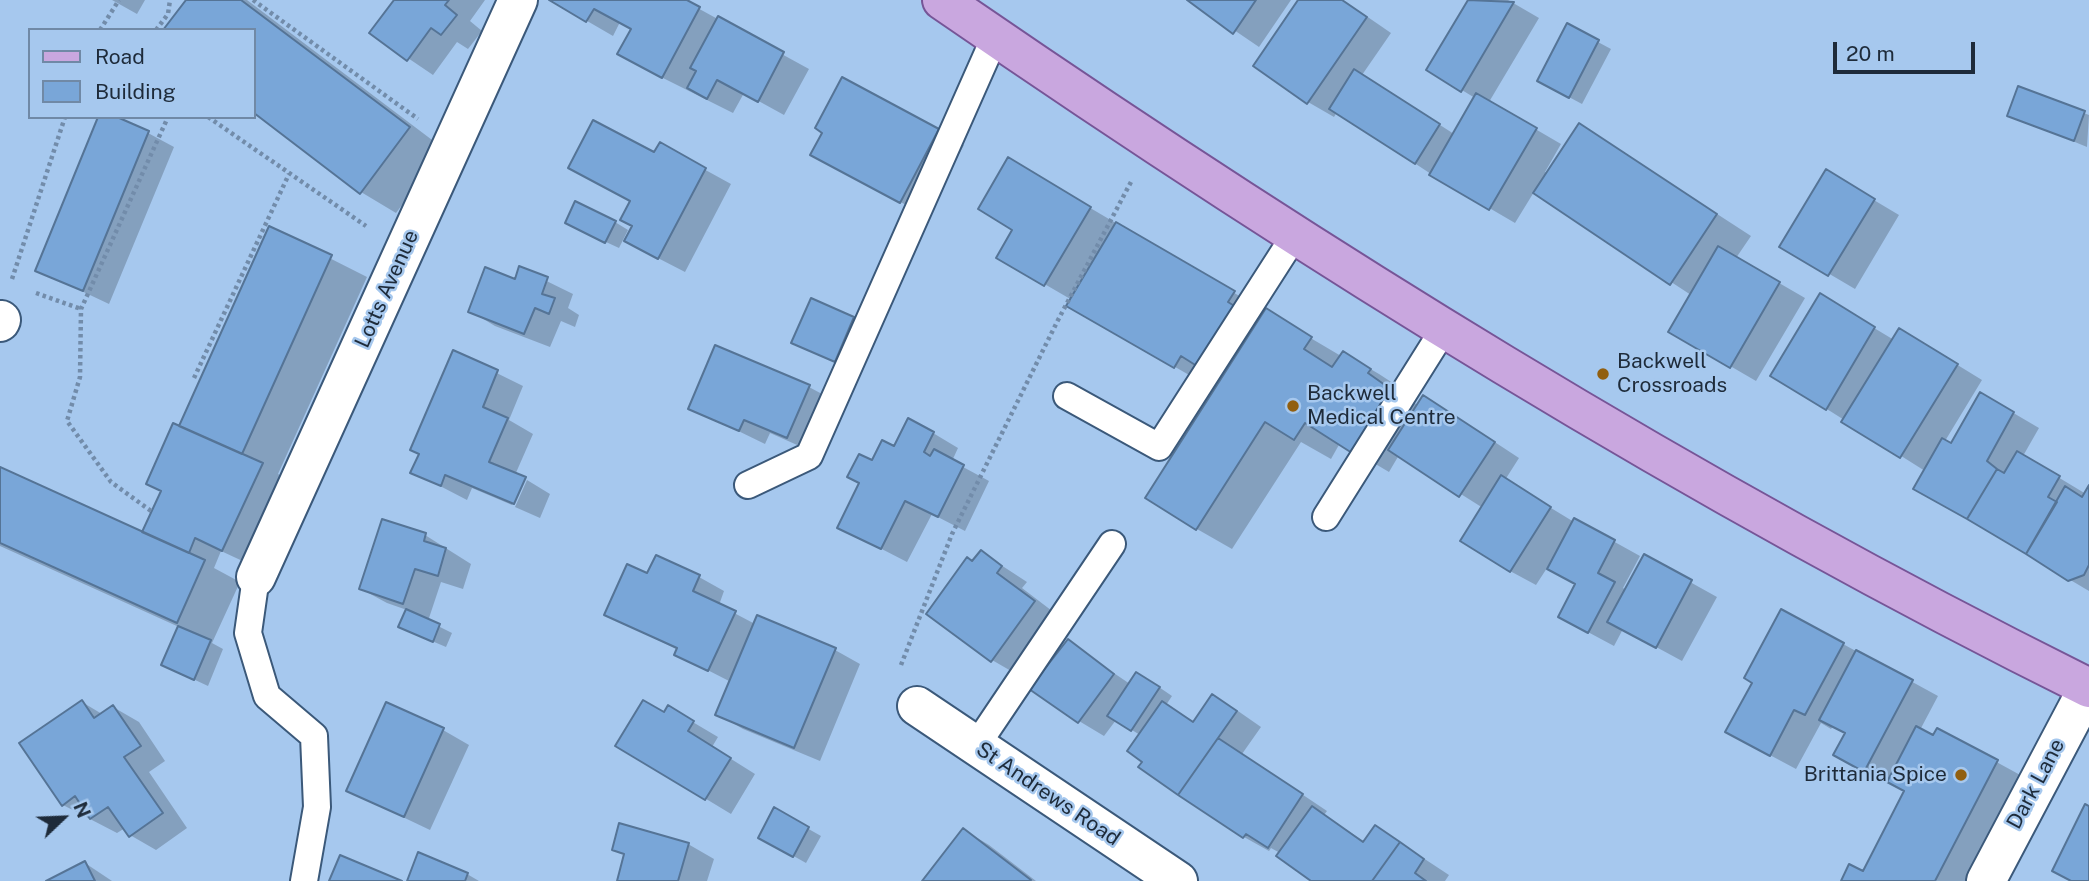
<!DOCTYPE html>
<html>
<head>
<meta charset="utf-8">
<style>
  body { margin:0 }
  #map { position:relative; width:2089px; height:881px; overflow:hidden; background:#a6c8ee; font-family:"Public Sans",sans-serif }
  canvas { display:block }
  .legend { position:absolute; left:28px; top:28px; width:228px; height:91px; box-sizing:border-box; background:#a6c8ee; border:2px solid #7089a6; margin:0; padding:9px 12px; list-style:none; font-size:21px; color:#1e2b3a }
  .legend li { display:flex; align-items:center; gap:14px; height:35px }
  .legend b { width:35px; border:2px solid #7089a6 }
  .north { position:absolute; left:28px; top:783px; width:70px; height:70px; -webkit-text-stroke:5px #a6c8ee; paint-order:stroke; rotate:67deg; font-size:19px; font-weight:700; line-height:28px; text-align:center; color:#1e2b3a }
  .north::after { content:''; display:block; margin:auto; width:24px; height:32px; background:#1e2b3a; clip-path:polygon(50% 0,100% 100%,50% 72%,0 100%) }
  .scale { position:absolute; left:1833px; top:42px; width:142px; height:32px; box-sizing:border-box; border:4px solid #1e2b3a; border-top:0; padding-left:9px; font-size:21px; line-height:24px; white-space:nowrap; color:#1e2b3a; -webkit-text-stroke:5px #a6c8ee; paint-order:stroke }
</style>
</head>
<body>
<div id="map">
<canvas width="2089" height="881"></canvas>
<ul class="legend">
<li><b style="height:9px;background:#c9a7df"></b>Road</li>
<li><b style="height:19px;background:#79a6d8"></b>Building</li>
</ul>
<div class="north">N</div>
<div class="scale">20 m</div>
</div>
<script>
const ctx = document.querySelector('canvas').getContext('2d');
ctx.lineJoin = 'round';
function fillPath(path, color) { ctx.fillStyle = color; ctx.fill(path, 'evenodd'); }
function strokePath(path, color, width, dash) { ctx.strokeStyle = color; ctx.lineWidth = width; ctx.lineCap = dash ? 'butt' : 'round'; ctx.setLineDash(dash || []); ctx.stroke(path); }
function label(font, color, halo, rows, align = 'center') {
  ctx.font = font + ' "Public Sans",sans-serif'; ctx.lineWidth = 5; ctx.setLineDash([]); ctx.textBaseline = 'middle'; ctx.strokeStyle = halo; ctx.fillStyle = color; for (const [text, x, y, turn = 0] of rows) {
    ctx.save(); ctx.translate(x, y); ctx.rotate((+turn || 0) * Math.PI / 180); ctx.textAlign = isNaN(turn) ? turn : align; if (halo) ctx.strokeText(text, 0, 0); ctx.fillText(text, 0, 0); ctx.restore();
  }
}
const shadow = new Path2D(`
  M112 0H145L137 14Z
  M188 0H247L444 149 396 213 361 192 254 111V30Z
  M396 0H485L470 21 482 31 468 49 457 42 433 75 371 33Z
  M551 0H683L809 69 784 115 744 93 733 113 645 69 633 29 620 22 613 36Z
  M1190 0H1291L1259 47Z
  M1300 0H1343L1391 33 1362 75 1454 134 1475 98 1429 70 1470 0H1508L1539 18 1489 102 1561 144 1545 172 1548 173 1580 125 1751 236 1736 258 1805 298 1756 381 1670 331 1691 295 1534 192 1515 223 1431 174 1337 112 1334 117 1308 102Z
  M1568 26 1611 49 1582 104 1552 88Z
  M843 80 964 145 927 216 838 169 825 132Z
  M2019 89 2089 115 2087 147 2009 115Z
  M148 133 174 147 109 304 37 270Z
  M660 145 731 184 685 272 652 255 634 226 632 201Z
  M1009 160 1341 356 1343 353 1379 374 1405 391 1403 395 1419 406 1449 412 1519 458 1505 480 1574 522 1575 520 1640 556 1623 588 1626 590 1645 557 1717 597 1682 661 1623 629 1614 646 1586 631 1577 584 1547 568 1536 585 1510 571 1483 508 1399 455 1389 472 1340 443 1331 459 1301 442 1232 549 1197 529 1222 379 1217 376 1210 387 1069 306 1072 300 998 257 1015 229Z
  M1852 187 1899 215 1855 289 1782 246Z
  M615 222 628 230 619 248 580 230Z
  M270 228 367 277 278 474 287 479 249 564 221 551 214 568 240 582 212 643 223 649 208 686 163 665 179 627 0 546V469L143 534 163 492 180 428Z
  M520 268 573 294 568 308 579 315 575 327 561 321 550 347 495 326 470 311 516 281Z
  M812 300 866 326 848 368 794 342Z
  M1846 311 1894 340 1925 345 1982 380 1945 441 1952 445 1981 394 2039 428 2023 456 2086 494 2089 488V591L1915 488 1925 471 1773 375Z
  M454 352 523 386 509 420 533 434 515 475 525 479 512 505 472 488 467 500 413 472Z
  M809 387 835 401 813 452 770 433 765 444 691 408Z
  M933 433 958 448 952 461 989 481 965 531 932 514 907 562 839 527 873 462Z
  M527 480 550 494 540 518 515 507Z
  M425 535 471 564 463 589 441 582 428 621 452 633 446 647 413 633 407 610 387 603 361 589Z
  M981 552 1027 582 1022 588 1060 617 1018 675 992 660 973 563Z
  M648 575 699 577 724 591 719 605 755 624 835 650 860 664 820 761 743 729 717 714 731 682 676 654 678 650 606 614Z
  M1068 642 1130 684 1150 681 1172 696 1166 705 1195 722 1212 696 1238 711 1261 727 1242 754 1327 811 1324 815 1365 842 1376 827 1449 875 1445 881H1314L1280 853 1271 848 1269 851 1244 837 1179 794 1144 761 1140 735 1116 720 1104 736 1079 721Z
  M1843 644 1938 696 1920 730 1934 738 1938 730 2033 782 1981 881H1843L1863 873 1906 791 1861 769 1846 734 1833 726 1831 729 1821 723 1796 769 1753 746Z
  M82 702 102 714 113 707 139 722 165 761 149 772 187 828 156 850 130 835 125 828 117 833 63 805Z
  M669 708 718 737 712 747 755 774 731 814 617 745 665 714Z
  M443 730 469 745 430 830 348 791Z
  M775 810 821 836 806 863 760 837Z
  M964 830 989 845 1036 881H924Z
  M688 844 714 859 707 881H619L626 856 614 849Z
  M85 863 112 881H50Z
  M467 874 479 881H409Z`);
const building = new Path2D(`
  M186 0H241L410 127 360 194 254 113V30H163Z
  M394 0H449L445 5 457 15 441 35 431 28 407 61 369 33Z
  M549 0H687L700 7 662 78 617 54 631 29 594 9 586 22Z
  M1187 0H1256L1233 34Z
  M1298 0H1342L1367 17 1307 104 1253 66Z
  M1468 0 1514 2 1461 92 1426 70Z
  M718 16 784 52 758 102 717 80 707 99 687 88 696 71 690 68Z
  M1567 23 1599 40 1569 98 1537 81Z
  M1354 69 1440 124 1415 164 1329 109Z
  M842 77 939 129 900 203 810 155 822 133 815 128Z
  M2018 86 2085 111 2074 141 2007 116Z
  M1476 93 1537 128 1489 210 1429 175Z
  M98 117H117L149 131 83 291 35 271Z
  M593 120 654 152 660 142 706 168 658 259 624 241 632 226 620 220 630 201 568 168Z
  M1579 123 1717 214 1670 285 1533 193Z
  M1008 157 1091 207 1044 286 996 258 1012 230 978 209Z
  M1826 169 1875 199 1828 276 1779 247Z
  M575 201 616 221 605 243 565 223Z
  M1116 222 1235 291 1228 302 1236 307 1200 368 1181 356 1174 368 1066 306Z
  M269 226 332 255 242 454 179 426Z
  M1718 246 1780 282 1730 368 1668 332Z
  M519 266 548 277 542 294 555 298 549 314 535 308 524 334 468 312 485 267 515 279Z
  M1820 293 1875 327 1826 410 1770 376Z
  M811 298 854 317 835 362 791 343Z
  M1266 308 1312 337 1304 349 1332 367 1343 351 1371 369 1368 373 1392 390 1352 453 1305 423 1294 440 1265 422 1196 530 1145 498Z
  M1899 328 1958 364 1900 458 1841 422Z
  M715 345 810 385 787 438 744 420 739 431 688 409Z
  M453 350 498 370 483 407 508 418 489 462 526 477 514 504 445 475 441 486 410 473 419 454 410 450Z
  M1980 392 2014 412 1987 461 1997 469 1967 519 1913 489 1942 438 1951 443Z
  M1423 395 1495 442 1459 497 1388 450Z
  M908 418 934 432 924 452 930 456 934 449 964 465 938 517 905 501 881 549 837 528 859 483 847 477 859 454 872 460 882 440 894 446Z
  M173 423 263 463 222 551 195 538 189 553 142 532 161 491 146 484Z
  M2017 451 2060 476 2048 497 2057 502 2026 554 1967 519 1997 469 2004 473Z
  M0 467 205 560 177 623 0 543Z
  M1501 475 1551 507 1510 572 1460 541Z
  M2089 485V565L2084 575 2068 581 2026 554 2065 486 2082 497Z
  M1574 518 1615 540 1598 573 1615 582 1588 633 1558 617 1575 584 1547 569Z
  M382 519 426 533 424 541 446 548 438 576 415 569 403 604 359 589Z
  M981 550 1002 566 997 573 1035 601 991 662 926 614 967 557 972 561Z
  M1644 554 1692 580 1656 648 1607 622Z
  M656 555 700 575 693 591 736 611 708 671 674 655 677 648 604 615 627 564 647 573Z
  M406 609 440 624 433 642 398 627Z
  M1781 609 1844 643 1805 715 1794 710 1770 756 1725 732 1752 683 1744 678Z
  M757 615 836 648 794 748 715 715Z
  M178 626 211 640 194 680 161 665Z
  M1068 639 1114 674 1078 723 1029 689Z
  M1856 650 1913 680 1864 772 1833 755 1845 733 1819 720Z
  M1136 672 1160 687 1131 731 1107 716Z
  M1212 694 1237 711 1178 795 1138 767 1142 762 1127 751 1162 701 1193 722Z
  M82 700 94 718 113 705 141 746 124 757 163 813 129 837 108 807 90 819 75 796 62 806 19 743Z
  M643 700 664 712 668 705 694 721 688 731 731 758 705 800 615 746Z
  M386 702 444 728 404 817 346 791Z
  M1916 726 1933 735 1937 728 1998 760 1935 881H1841L1849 864 1863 871 1904 791 1887 782Z
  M1218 738 1303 794 1268 848 1246 834 1243 838 1178 795Z
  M2085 804 2089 806V881H2071L2052 871Z
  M1312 806 1363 842 1375 825 1400 842 1372 881H1311L1276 856Z
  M774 807 809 827 793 857 758 838Z
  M619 823 689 843 678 881H617L624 854 612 850Z
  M963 828 1031 880 1030 881H922Z
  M1400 842 1424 859 1415 873 1426 881H1372Z
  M418 852 468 873 465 881H407Z
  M340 855 402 881H329Z
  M85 861 95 881H46Z`);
const path = new Path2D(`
  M253 0 418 119
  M100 30 119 0
  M156 30 168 14 170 0
  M208 117 366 226
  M12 279 65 117
  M36 293 81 309
  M194 378 289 174
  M151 511 111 482 67 421 80 377 81 309 168 117
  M901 665 952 534 1057 322 1132 180`);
const lane = new Path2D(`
  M1067 396 1159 447 1295 235
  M748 485 809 456 995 37
  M1326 517 1444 329
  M256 577 248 633 267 696 314 736 317 807 304 881
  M976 746 1112 544`);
const street = new Path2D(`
  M0 322 1 320
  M256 577 518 0
  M917 706 1178 881
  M1986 881 2088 688`);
const primary = new Path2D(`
  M942 0C1309 253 1690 490 2089 688`);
const markers = [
  [1603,374,7,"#915f0f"],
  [1293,406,7,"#915f0f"],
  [1961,775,7,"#915f0f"]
];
const streetNames = [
  ["Lotts Avenue",387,289,-66],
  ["Dark Lane",2036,784,-62],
  ["St Andrews Road",1048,794,34]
];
const poiNames = [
  ["Backwell",1617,362],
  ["Crossroads",1617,386],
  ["Backwell",1307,394],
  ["Medical Centre",1307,418],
  ["Brittania Spice",1947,775,"right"]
];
fillPath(shadow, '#0003');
fillPath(building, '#79a6d8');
strokePath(building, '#557496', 2);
strokePath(lane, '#3b597a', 30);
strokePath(street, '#3b597a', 42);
strokePath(primary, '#765597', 42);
strokePath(path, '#728caa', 4.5, [3.5, 3.5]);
strokePath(lane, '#fff', 26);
strokePath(street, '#fff', 38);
strokePath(primary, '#c9a7df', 38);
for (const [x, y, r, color] of markers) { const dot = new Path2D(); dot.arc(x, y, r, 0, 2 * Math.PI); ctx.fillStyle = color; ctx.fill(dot); strokePath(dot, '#a6c8ee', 2.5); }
label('21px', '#1e2b3a', '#a6c8ee', streetNames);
label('21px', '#1e2b3a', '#a6c8ee', poiNames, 'left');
</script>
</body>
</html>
